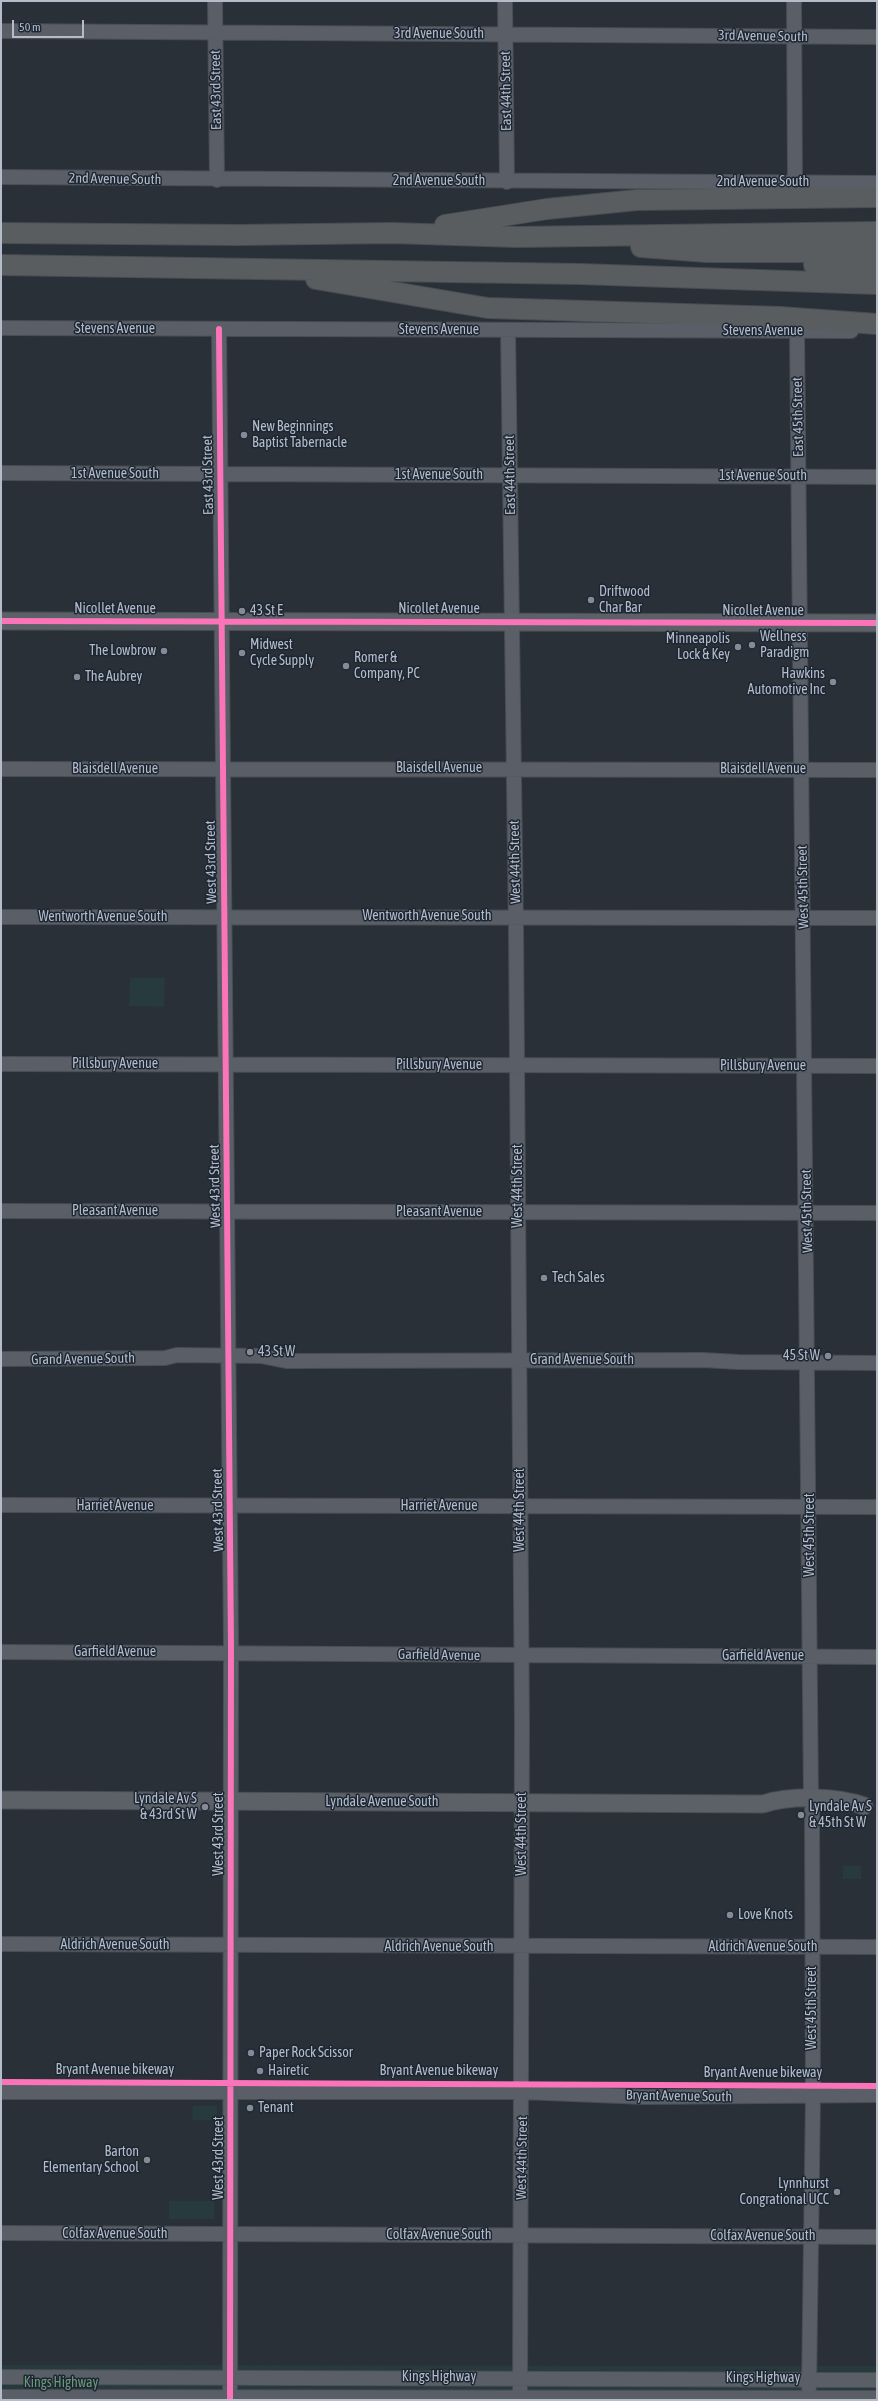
<!DOCTYPE html>
<html>
<head>
<meta charset="utf-8">
<style>
  body { margin:0 }
  #map { position:relative; width:878px; height:2401px; overflow:hidden; background:#2a3038; font-family:"Asap Condensed",sans-serif }
  canvas { display:block }
  .frame { position:absolute; inset:0; border:2px solid #b4bcc9; pointer-events:none }
  .scale { position:absolute; left:12px; top:20px; width:72px; height:18px; box-sizing:border-box; border:2px solid #b4bcc9; border-top:0; padding-left:5px; font-size:12px; line-height:14px; white-space:nowrap; color:#b4bcc9; -webkit-text-stroke:3px #1d2633; paint-order:stroke }
</style>
</head>
<body>
<div id="map">
<canvas width="878" height="2401"></canvas>
<div class="frame"></div>
<div class="scale">50 m</div>
</div>
<script>
const ctx = document.querySelector('canvas').getContext('2d');
ctx.lineJoin = 'round';
function fillPath(path, color) { ctx.fillStyle = color; ctx.fill(path, 'evenodd'); }
function strokePath(path, color, width, dash) { ctx.strokeStyle = color; ctx.lineWidth = width; ctx.lineCap = dash ? 'butt' : 'round'; ctx.setLineDash(dash || []); ctx.stroke(path); }
function label(font, color, halo, rows, align = 'center') {
  ctx.font = font + ' "Asap Condensed",sans-serif'; ctx.lineWidth = 3; ctx.setLineDash([]); ctx.textBaseline = 'middle'; ctx.strokeStyle = halo; ctx.fillStyle = color; for (const [text, x, y, turn = 0] of rows) {
    ctx.save(); ctx.translate(x, y); ctx.rotate((+turn || 0) * Math.PI / 180); ctx.textAlign = isNaN(turn) ? turn : align; if (halo) ctx.strokeText(text, 0, 0); ctx.fillText(text, 0, 0); ctx.restore();
  }
}
const green = new Path2D(`
  M130 978H165L164 1007 129 1006Z
  M843 1866H861V1879H843Z
  M193 2106H217V2120H192Z
  M169 2201H214V2219H169Z
  M1 2365 877 2366V2400H1Z`);
const minor = new Path2D(`
  M215 1 217 180
  M505 1 507 182
  M794 1 795 182
  M1 31 877 37
  M1 177 877 183
  M1 328 851 331
  M219 329 231 1645 230 2400
  M508 330 516 929 522 1725 520 2400
  M797 331 811 1799
  M1 473 877 477
  M1 769 877 770
  M1 917 877 918
  M1 1064 877 1066
  M1 1211 877 1213
  M1 1359 165 1358 177 1355 261 1356 286 1361 703 1360 738 1362 877 1363
  M1 1505 877 1507
  M1 1652 877 1657
  M1 1944 877 1947
  M1 2092H522L645 2097 877 2095
  M1 2233 877 2237
  M1 2377 877 2380
  M809 2388 813 2096 812 1810
  M1 2397 877 2398`);
const major = new Path2D(`
  M1 621 877 623
  M1 1800 763 1804C790 1795 837 1796 864 1806`);
const highway = new Path2D(`
  M445 225 547 209 637 200 877 197
  M1 233 238 235 392 233 517 237 877 232
  M641 247 707 252H877
  M1 265 579 274 877 284
  M814 265 877 266
  M316 279 488 308 780 317 877 324`);
const cycleway = new Path2D(`
  M219 329 231 1645 230 2400
  M1 621 877 623
  M1 2082 877 2086`);
const markers = [
  [244,435,4,"#848b96"],
  [591,600,4,"#848b96"],
  [242,611,4,"#848b96"],
  [752,645,4,"#848b96"],
  [738,647,4,"#848b96"],
  [164,651,4,"#848b96"],
  [242,653,4,"#848b96"],
  [346,666,4,"#848b96"],
  [77,677,4,"#848b96"],
  [833,682,4,"#848b96"],
  [544,1278,4,"#848b96"],
  [250,1352,4,"#848b96"],
  [828,1356,4,"#848b96"],
  [205,1807,4,"#848b96"],
  [801,1815,4,"#848b96"],
  [730,1915,4,"#848b96"],
  [251,2053,4,"#848b96"],
  [260,2071,4,"#848b96"],
  [250,2108,4,"#848b96"],
  [147,2160,4,"#848b96"],
  [837,2192,4,"#848b96"]
];
const streetNames = [
  ["3rd Avenue South",439,34],
  ["3rd Avenue South",763,36,1],
  ["East 43rd Street",216,90,-91],
  ["East 44th Street",506,91,-91],
  ["2nd Avenue South",115,179,1],
  ["2nd Avenue South",439,181],
  ["2nd Avenue South",763,182],
  ["Stevens Avenue",115,329],
  ["Stevens Avenue",439,330],
  ["Stevens Avenue",763,331],
  ["East 45th Street",798,417,-91],
  ["1st Avenue South",115,474],
  ["East 43rd Street",208,475,-91],
  ["1st Avenue South",439,475],
  ["East 44th Street",510,475,-91],
  ["1st Avenue South",763,476],
  ["Nicollet Avenue",115,609],
  ["Nicollet Avenue",439,609],
  ["Nicollet Avenue",763,611],
  ["Blaisdell Avenue",439,768],
  ["Blaisdell Avenue",115,769],
  ["Blaisdell Avenue",763,769],
  ["West 43rd Street",211,862,-91],
  ["West 44th Street",515,862,-91],
  ["West 45th Street",803,887,-91],
  ["Wentworth Avenue South",427,916],
  ["Wentworth Avenue South",103,917],
  ["Pillsbury Avenue",115,1064],
  ["Pillsbury Avenue",439,1065],
  ["Pillsbury Avenue",763,1066],
  ["West 43rd Street",215,1186,-91],
  ["West 44th Street",518,1186,-90],
  ["Pleasant Avenue",115,1211],
  ["West 45th Street",807,1211,-91],
  ["Pleasant Avenue",439,1212],
  ["Grand Avenue South",83,1359,-1],
  ["Grand Avenue South",582,1360],
  ["Harriet Avenue",115,1506],
  ["Harriet Avenue",439,1506],
  ["West 43rd Street",218,1510,-91],
  ["West 44th Street",520,1510,-90],
  ["West 45th Street",810,1535,-90],
  ["Garfield Avenue",115,1652],
  ["Garfield Avenue",439,1655,1],
  ["Garfield Avenue",763,1656],
  ["Lyndale Avenue South",382,1802],
  ["West 43rd Street",219,1834,-90],
  ["West 44th Street",522,1834,-90],
  ["Aldrich Avenue South",115,1945],
  ["Aldrich Avenue South",439,1947],
  ["Aldrich Avenue South",763,1947],
  ["West 45th Street",812,2008,-90],
  ["Bryant Avenue bikeway",115,2070],
  ["Bryant Avenue bikeway",439,2071],
  ["Bryant Avenue bikeway",763,2073],
  ["Bryant Avenue South",679,2096,1],
  ["West 43rd Street",219,2158,-90],
  ["West 44th Street",522,2158,-89],
  ["Colfax Avenue South",115,2234],
  ["Colfax Avenue South",439,2235],
  ["Colfax Avenue South",763,2236],
  ["Kings Highway",439,2377],
  ["Kings Highway",763,2378]
];
const poiNames = [
  ["New Beginnings",252,427],
  ["Baptist Tabernacle",252,443],
  ["Driftwood",599,592],
  ["Char Bar",599,608],
  ["43 St E",250,611],
  ["Wellness",760,637],
  ["Paradigm",760,653],
  ["Minneapolis",730,639,"right"],
  ["Lock & Key",730,655,"right"],
  ["Midwest",250,645],
  ["Cycle Supply",250,661],
  ["The Lowbrow",156,651,"right"],
  ["Romer &",354,658],
  ["Company, PC",354,674],
  ["Hawkins",825,674,"right"],
  ["Automotive Inc",825,690,"right"],
  ["The Aubrey",85,677],
  ["Tech Sales",552,1278],
  ["43 St W",258,1352],
  ["45 St W",820,1356,"right"],
  ["Lyndale Av S",197,1799,"right"],
  ["& 43rd St W",197,1815,"right"],
  ["Lyndale Av S",809,1807],
  ["& 45th St W",809,1823],
  ["Love Knots",738,1915],
  ["Paper Rock Scissor",259,2053],
  ["Hairetic",268,2071],
  ["Tenant",258,2108],
  ["Barton",139,2152,"right"],
  ["Elementary School",139,2168,"right"],
  ["Lynnhurst",829,2184,"right"],
  ["Congrational UCC",829,2200,"right"]
];
const parkNames = [
  ["Kings Highway",61,2383]
];
fillPath(green, '#273a3e');
strokePath(minor, '#484c53', 16);
strokePath(major, '#484c55', 19);
strokePath(highway, '#474c53', 22);
strokePath(minor, '#5a5e66', 14);
strokePath(major, '#5c6168', 17);
strokePath(highway, '#5a5d60', 20);
strokePath(cycleway, '#fb73b8', 6);
for (const [x, y, r, color] of markers) { const dot = new Path2D(); dot.arc(x, y, r, 0, 2 * Math.PI); ctx.fillStyle = color; ctx.fill(dot); strokePath(dot, '#1d2633', 1.5); }
label('14px', '#b4bcc9', '#1d2633', streetNames);
label('14px', '#b4bcc9', '#1d2633', poiNames, 'left');
label('14px', '#6b9a76', '#1d2633', parkNames);
</script>
</body>
</html>
